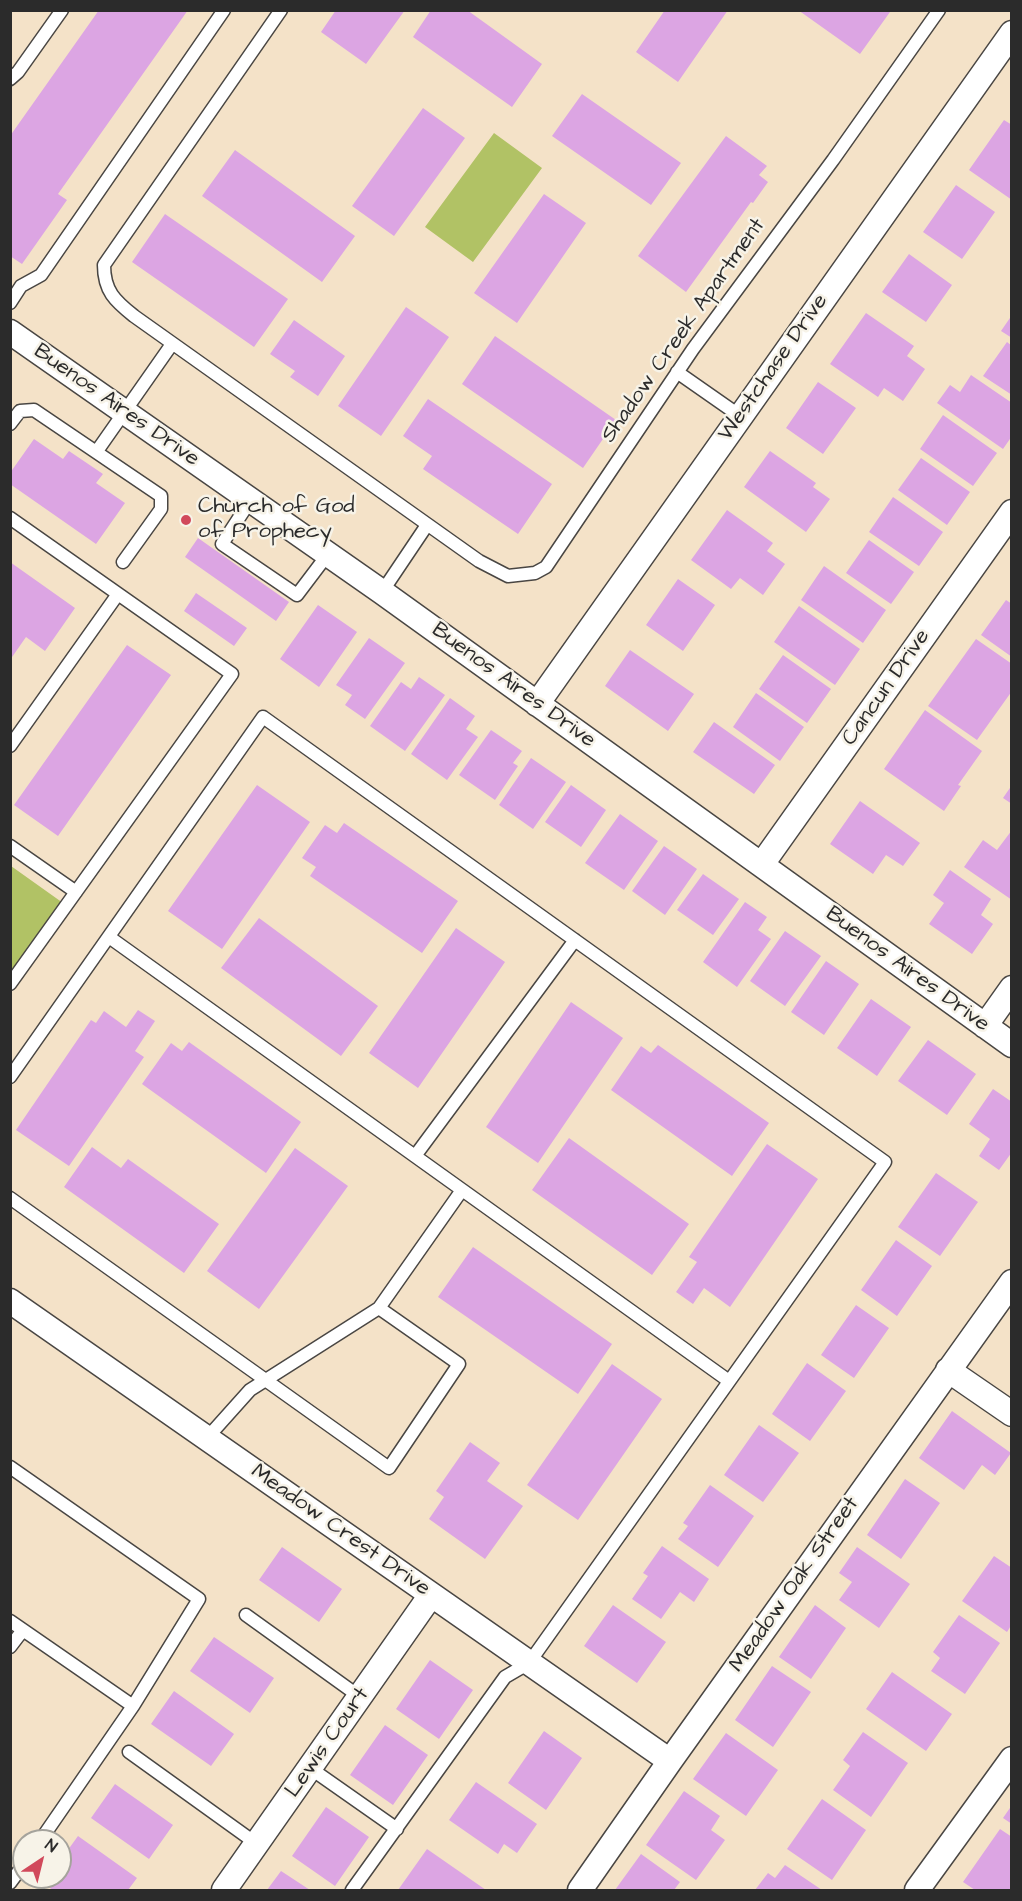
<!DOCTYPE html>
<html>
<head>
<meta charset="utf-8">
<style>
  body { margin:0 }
  #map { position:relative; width:1022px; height:1901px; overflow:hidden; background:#f4e2c8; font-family:"Architects Daughter",sans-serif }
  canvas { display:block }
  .frame { position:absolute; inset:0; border:12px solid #2b2b2b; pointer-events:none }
  .north { position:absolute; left:12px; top:1829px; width:60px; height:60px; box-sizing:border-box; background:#f7f3e8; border:2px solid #a5a39c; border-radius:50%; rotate:35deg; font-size:16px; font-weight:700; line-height:24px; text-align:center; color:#2b2b2b }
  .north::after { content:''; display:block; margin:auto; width:21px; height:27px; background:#d1495b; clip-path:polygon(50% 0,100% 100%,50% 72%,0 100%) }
</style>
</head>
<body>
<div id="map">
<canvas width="1022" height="1901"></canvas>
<div class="frame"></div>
<div class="north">N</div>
</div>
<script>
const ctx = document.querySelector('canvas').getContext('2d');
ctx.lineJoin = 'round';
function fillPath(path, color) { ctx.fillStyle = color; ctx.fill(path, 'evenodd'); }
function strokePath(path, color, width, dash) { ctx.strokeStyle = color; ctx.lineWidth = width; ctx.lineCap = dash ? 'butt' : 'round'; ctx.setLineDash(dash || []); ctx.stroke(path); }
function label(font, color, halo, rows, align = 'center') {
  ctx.font = font + ' "Architects Daughter",sans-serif'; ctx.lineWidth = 5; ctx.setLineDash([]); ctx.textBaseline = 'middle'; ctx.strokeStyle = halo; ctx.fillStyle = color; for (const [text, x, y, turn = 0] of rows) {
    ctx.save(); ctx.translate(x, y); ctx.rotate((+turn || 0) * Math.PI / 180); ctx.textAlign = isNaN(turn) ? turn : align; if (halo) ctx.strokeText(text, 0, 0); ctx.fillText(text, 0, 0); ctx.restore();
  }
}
const green = new Path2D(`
  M494 133 542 168 473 262 425 227Z
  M11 866 63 903 11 977Z`);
const building = new Path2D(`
  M99 10H188L58 194 67 200 22 264 10 256V136Z
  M336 10H405L366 64 321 32Z
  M431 10H467L542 64 512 107 413 37Z
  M665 10H728L678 82 636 52Z
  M798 10H888L890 12 860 54Z
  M582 94 681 163 651 205 552 136Z
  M423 108 465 138 394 236 352 206Z
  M1004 120 1012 125V200L969 170Z
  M726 136 767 166 759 175 768 182 753 203 751 202 686 292 638 256Z
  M235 150 355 236 322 282 202 196Z
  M956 185 995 212 962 259 923 232Z
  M544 194 586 223 517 323 474 293Z
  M165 214 288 299 254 347 132 262Z
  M909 254 952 285 926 322 882 292Z
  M406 307 449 337 381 436 338 406Z
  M866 313 914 346 907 356 925 369 903 401 884 388 878 397 830 364Z
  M1012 315V338L1001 331Z
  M294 320 345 356 318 396 290 377 295 371 270 354Z
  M495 336 616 420 583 468 462 384Z
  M1007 342 1012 346V395L983 376Z
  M971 375 1012 403V436L1003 449 937 403 950 385 960 392Z
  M818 382 856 408 823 454 786 428Z
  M428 399 552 484 518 534 423 469 432 456 403 436Z
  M943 415 997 453 973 486 920 449Z
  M34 439 63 459 69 451 103 474 96 483 125 503 96 544 10 484V473Z
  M770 451 816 483 813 487 830 499 806 532 744 487Z
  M921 458 970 492 947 525 898 490Z
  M893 497 943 532 919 566 869 532Z
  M727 510 773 543 767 551 785 564 763 595 740 578 731 589 691 560Z
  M198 538 289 602 276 621 185 557Z
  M869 540 914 572 891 604 846 573Z
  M10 562 75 608 45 651 26 637 10 660Z
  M824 566 886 610 863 643 801 600Z
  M678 579 715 605 683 651 646 625Z
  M196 593 247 628 234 646 184 611Z
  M1006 600 1012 604V657L981 635Z
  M318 605 357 632 319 687 280 659Z
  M799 606 860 649 835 685 774 642Z
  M369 638 405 663 365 719 345 705 352 695 336 685Z
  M976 639 1012 664V691L977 740 928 706Z
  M127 645 171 675 58 836 14 805Z
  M630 650 694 694 668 731 605 686Z
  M783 655 831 689 807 723 759 689Z
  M419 677 445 695 405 751 370 726 401 682 411 689Z
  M756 693 804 727 780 761 733 727Z
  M450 698 475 716 466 729 478 737 447 780 411 754Z
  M925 710 982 751 958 785 961 786 944 811 884 769Z
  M714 722 775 765 754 794 693 752Z
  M491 730 522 751 513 763 518 766 495 800 459 775Z
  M531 758 566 782 533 829 499 805Z
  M257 785 310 822 222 949 168 911Z
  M571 785 606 810 581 847 545 822Z
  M1012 785V804L1003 798Z
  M860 801 920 843 903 866 886 855 873 874 830 844Z
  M620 814 658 841 624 890 585 863Z
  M344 823 458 901 422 953 310 876 316 867 302 858 325 825 337 833Z
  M1012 830V900L964 867 983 840 997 850Z
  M664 846 697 869 665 915 632 891Z
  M950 870 991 899 981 915 993 924 972 954 929 924 944 903 933 895Z
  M703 874 739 899 713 935 677 910Z
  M745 902 767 917 758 930 771 939 737 987 703 962Z
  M259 918 378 1006 341 1056 221 968Z
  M456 928 505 962 418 1088 369 1053Z
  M785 931 821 956 785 1006 750 981Z
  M826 961 859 984 824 1035 791 1012Z
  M871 999 911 1027 877 1076 837 1048Z
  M571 1002 623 1038 538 1163 486 1127Z
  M138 1010 155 1021 135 1051 144 1057 69 1166 16 1130 91 1020 96 1023 104 1011 126 1027Z
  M928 1040 976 1074 947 1115 898 1081Z
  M189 1042 301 1122 266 1173 142 1084 171 1043 182 1051Z
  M658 1045 769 1123 732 1176 611 1090 641 1046 651 1053Z
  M993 1089 1012 1102V1152L999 1170 979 1156 990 1139 969 1124Z
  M569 1138 689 1224 652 1275 532 1190Z
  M767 1144 818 1179 730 1307 704 1288 693 1304 676 1292 697 1262 689 1257Z
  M92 1147 121 1168 128 1159 219 1224 184 1273 64 1187Z
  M295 1148 348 1186 259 1309 207 1271Z
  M936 1173 978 1202 940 1256 898 1227Z
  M896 1240 932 1266 897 1316 861 1290Z
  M473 1247 612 1344 578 1394 438 1297Z
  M856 1305 889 1328 854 1378 821 1355Z
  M807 1363 846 1391 810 1441 772 1414Z
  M612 1364 662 1399 578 1520 527 1485Z
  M952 1411 1011 1453 995 1475 982 1465 964 1490 919 1458Z
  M759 1425 799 1453 763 1502 724 1475Z
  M470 1442 500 1463 487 1481 523 1506 485 1559 429 1519 444 1497 436 1491Z
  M905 1479 940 1503 901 1559 867 1535Z
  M710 1485 754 1516 718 1567 678 1539 688 1526 683 1523Z
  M662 1546 709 1579 694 1602 680 1592 661 1619 632 1599 648 1576 643 1573Z
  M282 1547 342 1589 319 1622 259 1580Z
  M857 1547 910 1584 879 1628 839 1600 852 1582 839 1573Z
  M994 1556 1012 1568V1624L1007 1632 962 1601Z
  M613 1605 666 1642 637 1683 584 1646Z
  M815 1605 846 1628 811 1679 779 1657Z
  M959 1615 1000 1643 965 1694 931 1671 940 1658 933 1652Z
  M214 1637 274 1678 250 1713 190 1671Z
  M430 1660 473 1690 439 1739 396 1709Z
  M772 1666 811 1692 773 1747 735 1720Z
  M892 1672 952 1714 926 1751 866 1709Z
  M174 1691 234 1734 211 1766 151 1724Z
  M385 1725 428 1755 393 1805 350 1775Z
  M544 1731 582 1758 546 1810 508 1783Z
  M863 1732 908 1763 871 1817 833 1790 850 1766 843 1760Z
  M726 1733 778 1770 746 1816 693 1779Z
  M476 1782 537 1824 517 1853 504 1844 498 1854 449 1820Z
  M115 1784 173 1825 149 1859 91 1818Z
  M684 1791 720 1816 711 1830 725 1840 696 1880 646 1845Z
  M822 1799 866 1830 832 1880 787 1849Z
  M1012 1805V1824L1003 1818Z
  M326 1807 369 1837 335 1886 292 1856Z
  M1000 1829 1012 1837V1890H975L963 1882Z
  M78 1836 137 1878 128 1890H53L44 1884 49 1877H60V1861Z
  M427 1849 486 1890H398Z
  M641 1854 680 1882 674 1890H615Z
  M785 1865 822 1890H755L768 1873 775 1878Z
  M281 1871 310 1890H267Z`);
const lane = new Path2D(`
  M281 10 104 265C104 291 115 301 134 316L479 561 508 576 535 573 546 567 693 349 833 160 939 10
  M10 79 18 72 62 10
  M10 303 21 286 41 275 224 10
  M677 372 740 416
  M10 424 20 411 34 410 161 496V509L123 562
  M97 451 172 344
  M250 501 222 544 297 595 328 554
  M10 518 232 674 10 984
  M382 592 427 525
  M10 746 118 594
  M10 846 76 892
  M109 937 729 1381
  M10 1077 263 717 885 1162 529 1663 505 1677 352 1890
  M415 1156 575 940
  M10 1198 389 1468 459 1364 379 1308
  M207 1438 250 1390 379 1308 462 1190
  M10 1467 199 1599 133 1706 10 1621
  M246 1615 360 1697
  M10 1647 23 1630
  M129 1752 257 1844
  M310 1768 397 1829
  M40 1841 133 1706
  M10 1883 24 1864`);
const street = new Path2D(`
  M10 332 382 592 1012 1045
  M537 704 1012 33
  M762 864 1012 512
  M985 1026 1012 988
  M10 1301 670 1761
  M948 1370 1012 1414
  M224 1890 431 1595
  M580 1890 670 1761 1012 1282
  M917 1890 1012 1759`);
const markers = [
  [186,520,6,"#d1495b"]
];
const streetNames = [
  ["Shadow Creek Apartment",684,331,-55],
  ["Westchase Drive",774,368,-55],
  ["Buenos Aires Drive",116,406,35],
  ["Buenos Aires Drive",513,686,36],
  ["Cancun Drive",887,688,-55],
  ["Buenos Aires Drive",907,970,36],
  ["Meadow Crest Drive",340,1531,35],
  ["Meadow Oak Street",795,1585,-55],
  ["Lewis Court",328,1743,-55]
];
const poiNames = [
  ["Church of God",198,507],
  ["of Prophecy",198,532]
];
fillPath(green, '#b1c265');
fillPath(building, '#dca5e3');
strokePath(lane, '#494643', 15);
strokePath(street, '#494643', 27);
strokePath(lane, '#fff', 12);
strokePath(street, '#fff', 24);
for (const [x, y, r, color] of markers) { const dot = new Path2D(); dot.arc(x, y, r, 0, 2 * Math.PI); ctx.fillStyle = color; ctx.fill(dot); strokePath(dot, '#f7f3e8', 2); }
label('22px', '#2b2b2b', '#f7f3e8', streetNames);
label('22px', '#2b2b2b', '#f7f3e8', poiNames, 'left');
</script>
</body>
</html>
